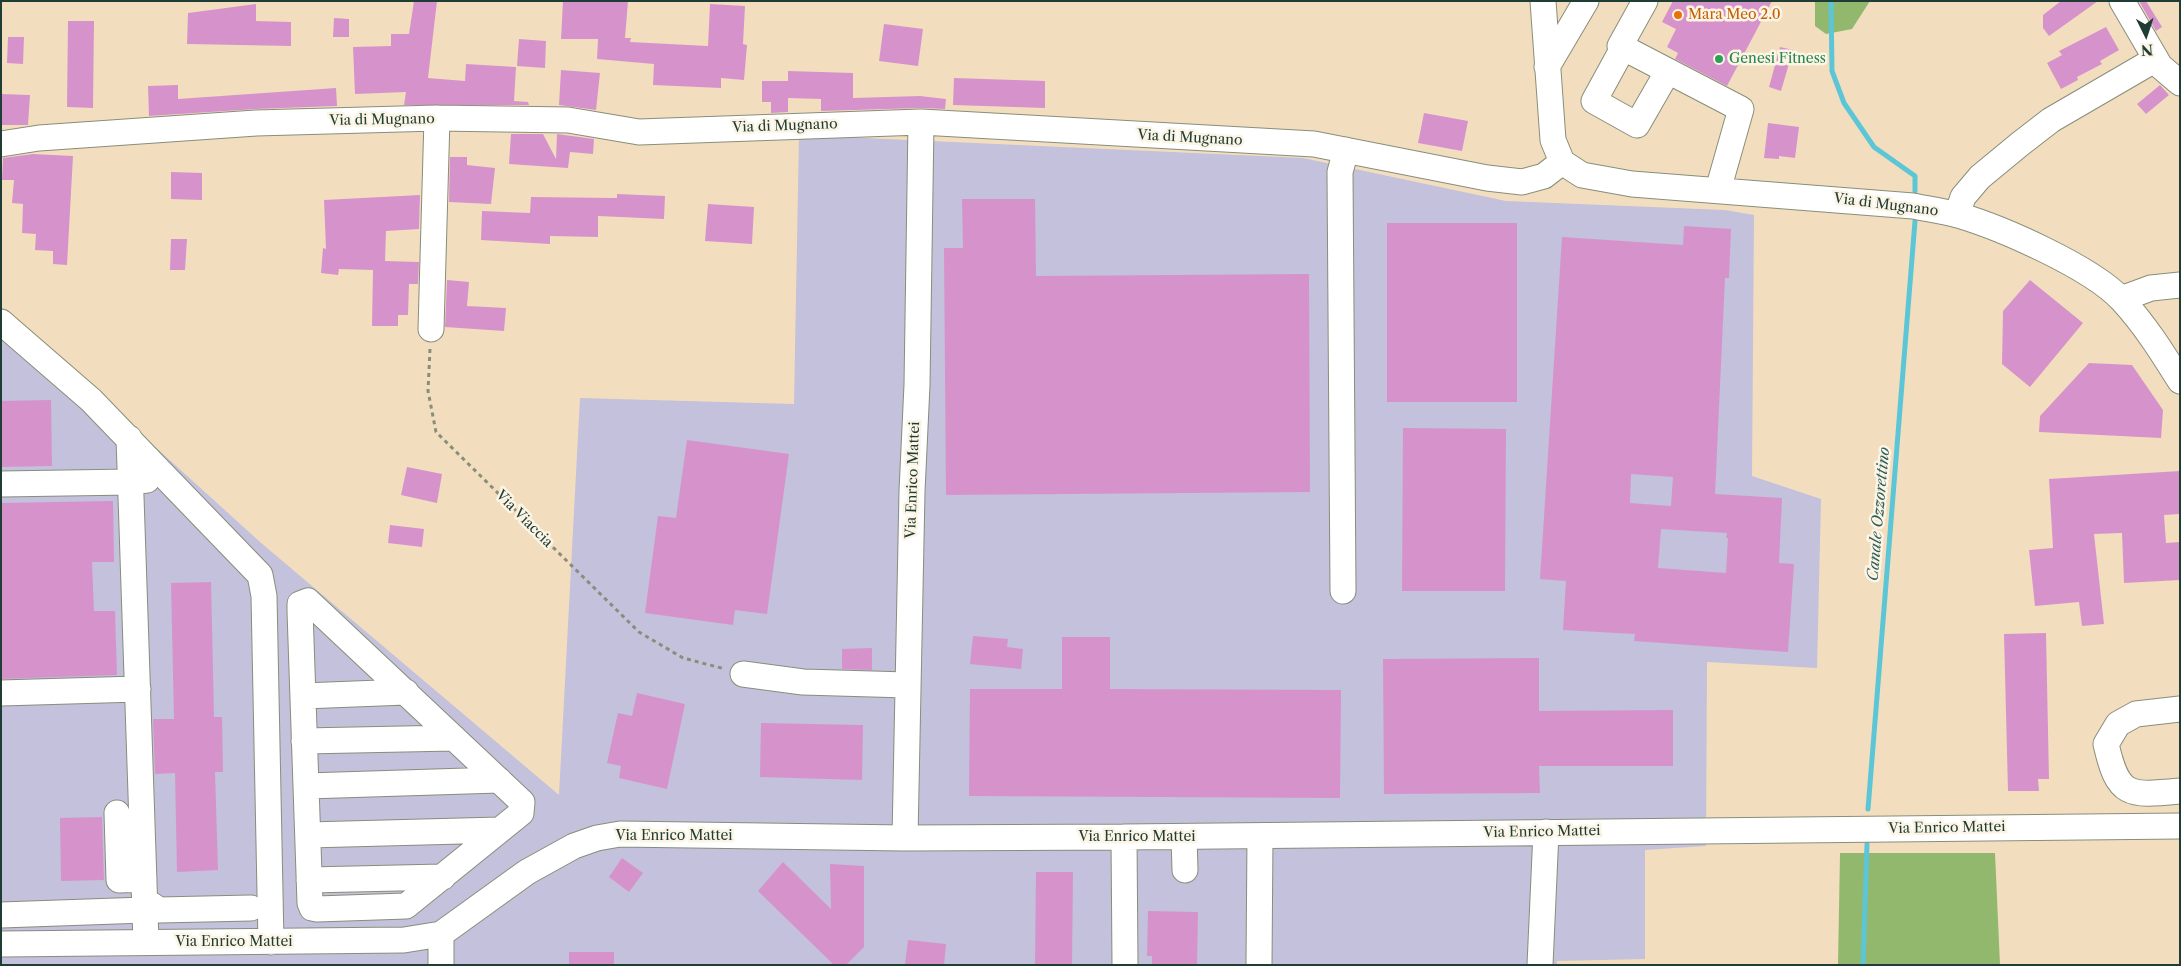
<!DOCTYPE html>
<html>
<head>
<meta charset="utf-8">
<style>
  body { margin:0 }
  #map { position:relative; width:2181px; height:966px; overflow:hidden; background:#f2debf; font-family:"Libre Caslon Text",serif }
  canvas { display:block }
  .frame { position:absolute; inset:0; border:2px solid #1f3d34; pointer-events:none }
  .north { position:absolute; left:2121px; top:10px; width:50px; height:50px; -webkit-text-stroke:4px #fcf5e5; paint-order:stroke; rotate:176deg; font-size:14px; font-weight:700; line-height:20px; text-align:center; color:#1f3d34 }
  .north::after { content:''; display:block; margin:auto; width:18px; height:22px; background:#1f3d34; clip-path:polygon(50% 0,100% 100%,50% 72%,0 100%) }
</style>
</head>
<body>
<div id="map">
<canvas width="2181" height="966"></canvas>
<div class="frame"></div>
<div class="north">N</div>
</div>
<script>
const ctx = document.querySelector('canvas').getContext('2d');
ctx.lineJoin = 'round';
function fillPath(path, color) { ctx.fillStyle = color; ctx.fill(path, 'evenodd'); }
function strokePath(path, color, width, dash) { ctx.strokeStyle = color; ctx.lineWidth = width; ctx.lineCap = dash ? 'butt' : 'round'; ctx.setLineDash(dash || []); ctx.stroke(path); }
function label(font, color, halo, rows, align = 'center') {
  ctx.font = font + ' "Libre Caslon Text",serif'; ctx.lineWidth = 5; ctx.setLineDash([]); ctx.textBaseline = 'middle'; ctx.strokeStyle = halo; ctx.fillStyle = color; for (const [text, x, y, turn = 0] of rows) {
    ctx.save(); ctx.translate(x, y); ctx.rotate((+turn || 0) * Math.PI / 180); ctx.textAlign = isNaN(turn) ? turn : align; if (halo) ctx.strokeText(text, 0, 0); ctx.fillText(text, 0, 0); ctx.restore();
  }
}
const industrial = new Path2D(`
  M799 135 1303 158 1506 201 1725 210 1754 215 1752 476 1821 499 1817 668 1707 662 1706 846 1645 850V959L1557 961V965H1V307L260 542 559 795 580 398 794 404Z`);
const forest = new Path2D(`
  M1815 1H1870L1852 29 1826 34 1815 26Z
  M1840 853H1995L2000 965H1838Z`);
const stream = new Path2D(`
  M1831 1 1832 71 1844 103 1874 147 1915 176V191
  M1868 809 1915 221
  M1863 965 1867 844`);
const building = new Path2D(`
  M414 1H437L428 78 465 81 466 64 516 67 514 101 528 102 529 105H404L406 92 355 94 353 47 391 46V34H409Z
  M563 1H628L625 38H631L630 42 708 46 710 4 745 6 743 44 747 45 744 80 721 78V88L653 85 654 64 597 59 598 39H561Z
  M1673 1H1772L1727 86 1675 59 1678 53 1667 47 1676 29 1662 22Z
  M2061 1H2098L2049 36 2043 28V15Z
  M2139 1H2146L2162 27 2156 31Z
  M256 4V21L291 22V46L187 44 188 13Z
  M334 18 349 19V37H333Z
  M68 21H94L93 108 67 107Z
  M884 24 923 29 918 66 879 61Z
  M2106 27 2119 50 2100 61 2102 64 2077 77 2078 80 2061 89 2047 63 2062 55 2059 51Z
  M8 37H24L23 64 7 63Z
  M519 39 546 41 545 68 517 66Z
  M1780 47 1793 50 1781 91 1769 87Z
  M561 70 600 73 596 110 559 105Z
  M788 71 853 73V98L920 96 946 99 945 109 920 108 821 111V99L788 98V112L771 113V102H762V81H788Z
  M954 78 1045 81V108L953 105Z
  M178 85V99L336 88 337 106 256 109 149 116 148 86Z
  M2160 85 2169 95 2146 114 2137 104Z
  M1 94 30 95 28 125H1Z
  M1424 113 1468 121 1462 151 1418 143Z
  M1768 123 1799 127 1795 158 1779 156V159L1764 158Z
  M511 134H543L556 159 557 134 594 139 593 154 570 152 568 168 509 164Z
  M33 154 73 156 67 265 53 264V251L35 250 36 234 22 233 23 204 12 203 14 180H2L3 158Z
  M450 157H467V165L495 168 491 204 449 202Z
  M171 172 202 173V200L171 199Z
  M617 194 665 196 664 219 598 216V237L550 236V244L481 240 482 211 530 213 531 197 617 198Z
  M420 195 419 229 386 231 385 261 419 262 418 284H409L408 315H398V326H372L373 270 339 269 338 275 321 273 323 248 326 249 324 200Z
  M962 199H1035L1036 276 1309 274 1310 492 946 495 944 248H963Z
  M708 204 754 207 752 244 705 241Z
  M1387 223H1517V402H1387Z
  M1684 226 1731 229 1729 278H1725L1715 494 1782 498 1779 563 1794 564 1788 652 1634 641 1635 634 1563 630 1566 581 1540 579 1562 237 1683 245ZM1631 474 1673 477 1671 506 1630 503ZM1661 529 1727 533 1726 538H1728L1726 573 1658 568Z
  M171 239H187L185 270H170Z
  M447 280 469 282 467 306 506 308 504 331 445 327Z
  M2030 280 2083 323 2030 387 2002 364 2003 311Z
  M2089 363 2132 365 2163 410 2161 438 2039 432 2040 416Z
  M51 400 52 466 1 467V401Z
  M1403 428 1506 429 1505 591H1402Z
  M687 440 789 454 767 614 735 610 733 625 645 613 658 516 676 518Z
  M407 467 442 474 437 503 401 495Z
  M2180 471V514L2164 515 2166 543 2180 542V580L2124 583 2122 533 2094 534 2104 624 2082 626 2079 602 2035 606 2029 550 2053 548 2049 479Z
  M113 501 114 562H92L94 611H115L117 675 1 679V503Z
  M390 525 424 529 422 547 388 543Z
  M211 582 214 717H222L223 772H215L218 870 177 872 175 773 155 774 153 719H174L171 583Z
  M2046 633 2049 779H2038L2039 791H2008L2004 634Z
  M973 636 1008 639 1007 647 1023 649 1021 669 970 664Z
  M1062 637H1110V689L1341 690 1340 798 969 796 970 689H1062Z
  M872 648V670L842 669V649Z
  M1539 658V711L1673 710V766H1539L1540 793 1384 794 1383 659Z
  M637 693 685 704 667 789 619 778 621 766 607 763 618 713 632 716Z
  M761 723 863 725 862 780 760 777Z
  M102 817 104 880 61 881 60 818Z
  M622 858 643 873 629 892 609 877Z
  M783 862 831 909 830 864 864 866V947L846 965H834L758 891Z
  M1036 872H1073L1072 965H1035Z
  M1148 911 1198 912 1197 965H1152V956H1147Z
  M908 940 946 944 944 965H905Z
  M569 952H614V965H569Z`);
const path = new Path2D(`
  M430 349 428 391 436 432 639 632 683 658 725 669`);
const minor = new Path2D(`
  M1543 1 1553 140 1562 162 1582 175 1632 184 1913 206C1928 209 1943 211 1958 215 2002 228 2091 267 2122 300 2145 325 2162 352 2180 381
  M1645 1 1620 46 1741 109 1718 190
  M2122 1 2160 66 2180 83
  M1623 48 1594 101 1637 125 1668 71
  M1547 67 1586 1
  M1 144 39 138 256 123 437 118 568 120 639 132 921 122 1314 144 1487 178 1522 182 1544 176 1562 162
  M1957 215 1963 197 1980 177 2020 144 2051 120 2156 59
  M2121 299 2151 288 2180 285
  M1 322 91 400 260 575 264 596 271 942
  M431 329 437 118
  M129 438 146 942
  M1 484 131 482 147 480
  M1343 591 1340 172 1346 150
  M308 601 522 802 521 813 406 906 317 909 312 908 310 903 300 611V604Z
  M743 674 803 682 907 685
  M1 693 138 689
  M303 696 406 692
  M2180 709 2136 714 2118 724 2106 744C2118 797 2128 796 2180 791
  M304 741 454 738
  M306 786 499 780
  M117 813 119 880 144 879
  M308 835 500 830
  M1124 837 1125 965
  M1184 837 1185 870
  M905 838 912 491 917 385 921 122
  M309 880 443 877
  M145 905H152L159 910 251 908
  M1 915 145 910
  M441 934V965
  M1 944 404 940 441 934 527 872 574 846 597 838 620 834 905 838 1124 837 2180 826
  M1259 965 1260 836
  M1540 965 1546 832`);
const markers = [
  [1678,15,5,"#e8710a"],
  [1719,59,5,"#2e9e5b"]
];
const foodNames = [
  ["Mara Meo 2.0",1688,15]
];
const leisureNames = [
  ["Genesi Fitness",1729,59]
];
const streetNames = [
  ["Via di Mugnano",382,120,-1],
  ["Via di Mugnano",785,126,-2],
  ["Via di Mugnano",1190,138,3],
  ["Via di Mugnano",1886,205,7],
  ["Via Enrico Mattei",913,480,-88],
  ["Via Viaccia",524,519,45],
  ["Via Enrico Mattei",1947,828,-1],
  ["Via Enrico Mattei",1542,832,-1],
  ["Via Enrico Mattei",674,836],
  ["Via Enrico Mattei",1137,837],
  ["Via Enrico Mattei",234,942]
];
const waterNames = [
  ["Canale Ozzorettino",1879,514,-85]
];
fillPath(industrial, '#c3c1db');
fillPath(forest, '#92b86d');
strokePath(stream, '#5cc6d6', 5);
fillPath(building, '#d693cb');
strokePath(minor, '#888e7a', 27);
strokePath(path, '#888e7a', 3, [4, 4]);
strokePath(minor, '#fff', 25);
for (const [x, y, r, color] of markers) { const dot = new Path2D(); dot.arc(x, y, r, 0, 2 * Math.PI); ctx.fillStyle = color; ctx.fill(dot); strokePath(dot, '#fcf5e5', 2); }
label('14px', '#c56008', '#fcf5e5', foodNames, 'left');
label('14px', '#27864d', '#fcf5e5', leisureNames, 'left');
label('14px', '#1f3d34', '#fcf5e5', streetNames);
label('italic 15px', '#2e5f5c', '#fcf5e5', waterNames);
</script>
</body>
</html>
